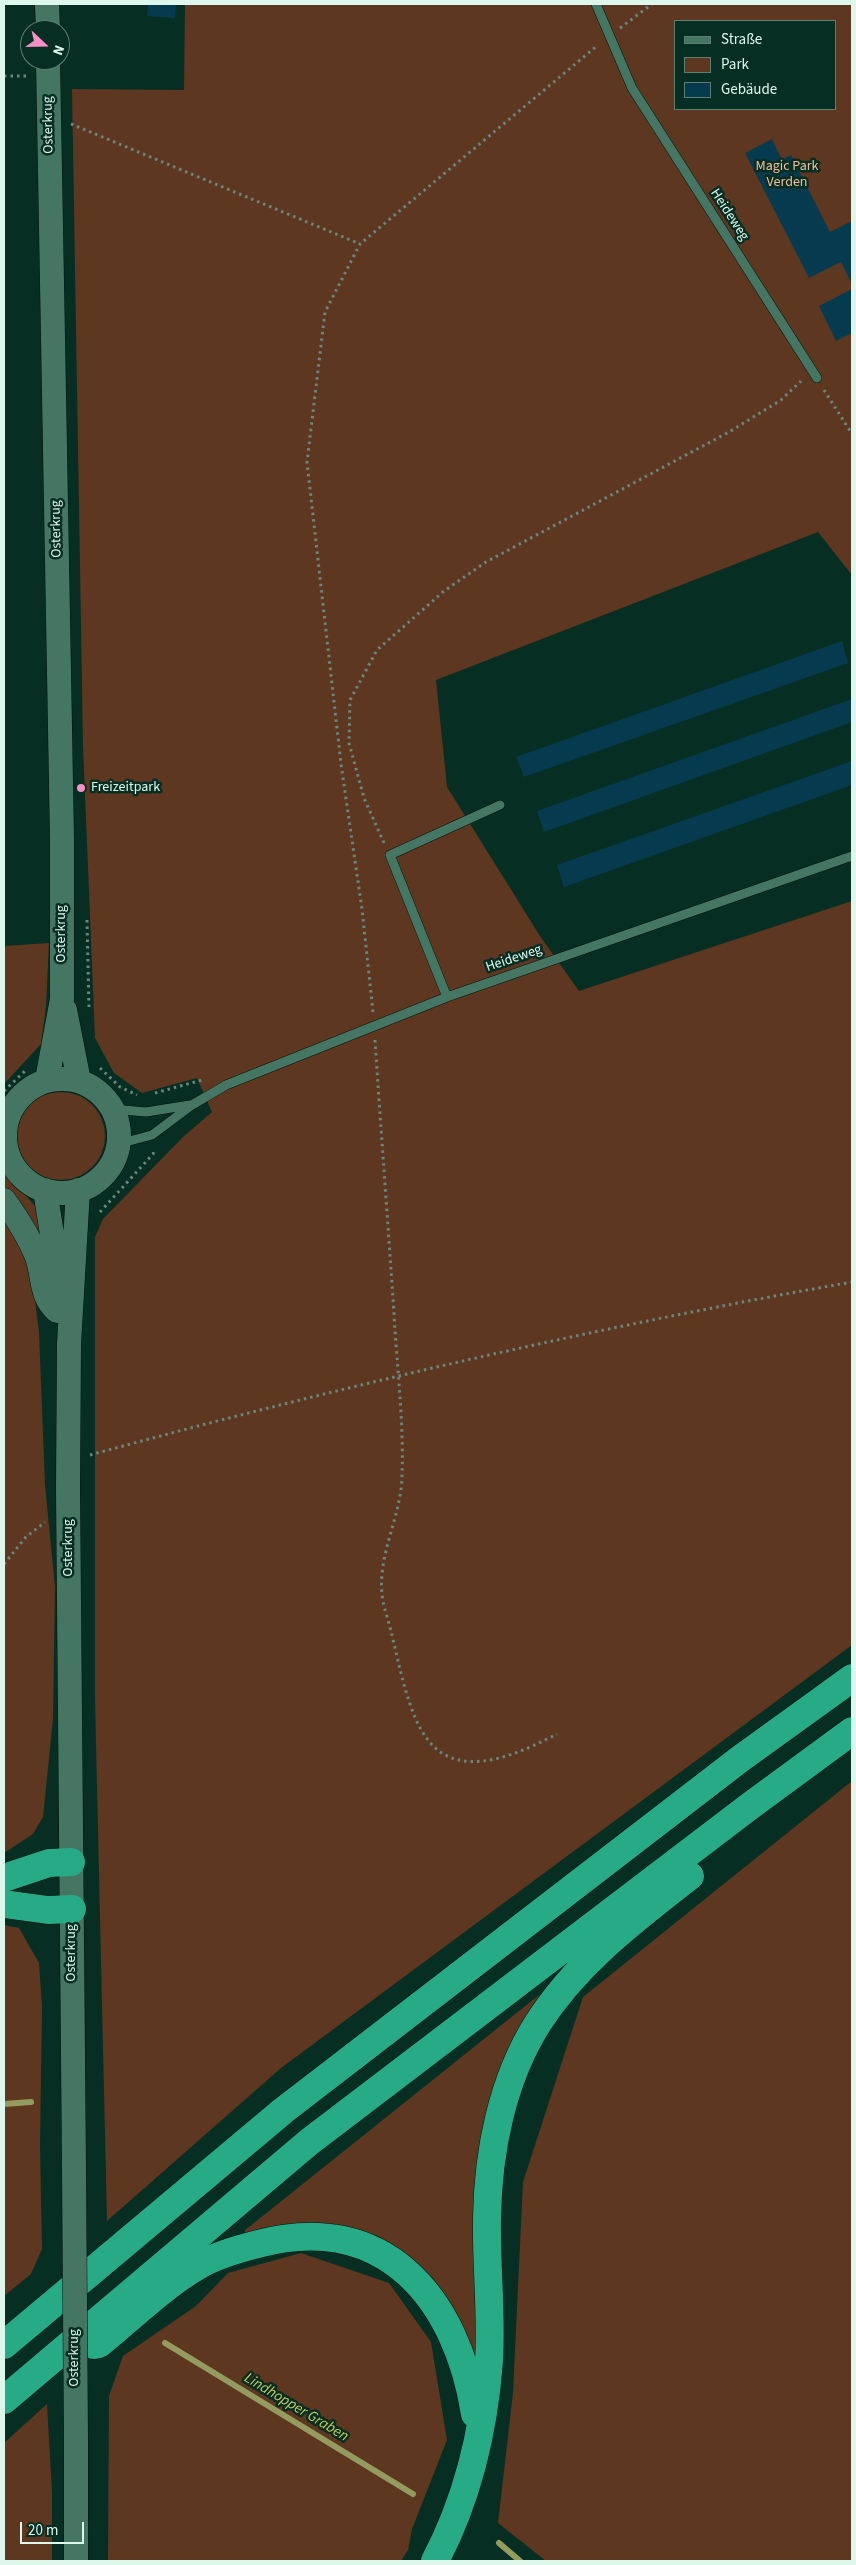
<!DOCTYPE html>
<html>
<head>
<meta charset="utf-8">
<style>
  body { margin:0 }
  #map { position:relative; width:856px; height:2565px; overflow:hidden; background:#072e22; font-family:"Source Sans 3",sans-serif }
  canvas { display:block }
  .frame { position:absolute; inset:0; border:5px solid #ddf7ec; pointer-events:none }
  .legend { position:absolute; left:674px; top:20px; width:162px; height:90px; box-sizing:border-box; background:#072e22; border:1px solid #5d7e73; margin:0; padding:6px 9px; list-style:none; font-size:15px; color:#ddf7ec }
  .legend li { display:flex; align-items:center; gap:10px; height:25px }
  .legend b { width:25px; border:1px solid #5d7e73 }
  .north { position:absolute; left:20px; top:20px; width:50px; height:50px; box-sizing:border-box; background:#072e22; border:1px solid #5d7e73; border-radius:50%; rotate:111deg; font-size:14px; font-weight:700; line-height:20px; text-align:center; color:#ddf7ec }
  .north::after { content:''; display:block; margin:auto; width:18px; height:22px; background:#fa8fc6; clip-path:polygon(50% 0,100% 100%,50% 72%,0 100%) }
  .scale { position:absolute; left:20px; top:2522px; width:64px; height:22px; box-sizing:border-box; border:2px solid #ddf7ec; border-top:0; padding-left:6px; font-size:15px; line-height:18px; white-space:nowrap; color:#ddf7ec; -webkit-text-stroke:4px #072e22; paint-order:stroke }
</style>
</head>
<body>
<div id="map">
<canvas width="856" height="2565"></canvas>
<div class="frame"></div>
<ul class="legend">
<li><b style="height:6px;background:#457664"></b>Straße</li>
<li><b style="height:14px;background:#5e3721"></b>Park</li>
<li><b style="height:14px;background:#063b4f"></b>Gebäude</li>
</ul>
<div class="north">N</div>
<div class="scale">20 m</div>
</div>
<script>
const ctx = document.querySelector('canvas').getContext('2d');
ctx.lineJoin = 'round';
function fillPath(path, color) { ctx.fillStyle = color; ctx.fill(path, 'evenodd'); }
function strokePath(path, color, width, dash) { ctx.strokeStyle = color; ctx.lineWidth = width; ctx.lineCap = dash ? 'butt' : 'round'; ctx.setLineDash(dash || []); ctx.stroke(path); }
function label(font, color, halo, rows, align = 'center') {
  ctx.font = font + ' "Source Sans 3",sans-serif'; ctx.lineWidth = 5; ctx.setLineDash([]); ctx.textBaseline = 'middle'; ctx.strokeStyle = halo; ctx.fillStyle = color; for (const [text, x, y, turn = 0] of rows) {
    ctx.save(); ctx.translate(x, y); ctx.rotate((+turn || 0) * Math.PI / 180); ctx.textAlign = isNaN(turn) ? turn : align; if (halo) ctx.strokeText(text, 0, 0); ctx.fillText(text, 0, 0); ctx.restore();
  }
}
const green = new Path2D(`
  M185 4H852V575L818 532 436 680 447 787 540 936 579 991 852 901V1645L281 2068 107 2221 95 1700V1237L103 1219 183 1137 212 1112 197 1078 142 1093 114 1073 95 1038 83 746 72 89 184 90ZM675 21H835V109H675Z
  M49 943 46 1007 41 1044 4 1084V946Z
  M17 1136a44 44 0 1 1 88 0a44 44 0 1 1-88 0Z
  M4 1172 38 1209 48 1253 4 1189Z
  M4 1220 16 1240 32 1276 39 1332 45 1485 55 1587 53 1719 43 1817 33 1834 4 1853Z
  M852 1781V2561H546L498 2523 513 2393 523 2182 583 1997Z
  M4 1925 19 1928 39 1963 42 2007 40 2145 42 2249 31 2274 4 2296Z
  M544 1991 505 2076 481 2353 475 2357 400 2253 249 2234 244 2231Z
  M301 2253 389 2283 431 2342 447 2440 412 2529 408 2550 401 2561H108L109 2396 123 2356 196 2306 228 2273Z
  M47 2404 52 2492V2561H4V2443Z`);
const stream = new Path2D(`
  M4 2104 31 2102
  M165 2343 413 2494
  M499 2543 520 2561`);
const building = new Path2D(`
  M148 4H176L175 18 147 16Z
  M772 139 782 160 791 155 830 232 852 221V284L841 262 809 278 745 153Z
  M852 289V333L836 341 819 306Z
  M842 641 848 663 524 777 516 757Z
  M852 699V722L544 832 537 811Z
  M852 761V785L564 887 557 865Z`);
const path = new Path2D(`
  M620 28 652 4
  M4 76H26
  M71 124 360 244
  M824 390 852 434
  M384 843 364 798 349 743 350 700 377 650 444 591 486 562 729 432 781 400 801 381
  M87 920 89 1008
  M373 1012 362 909 341 764 307 462 325 312 360 244 598 45
  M375 1040C381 1132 388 1223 394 1314 397 1368 404 1423 402 1476 401 1517 378 1553 382 1594 383 1606 388 1619 391 1631 399 1663 408 1715 428 1740 460 1782 520 1753 557 1734
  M100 1068 120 1087 137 1095
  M4 1091 26 1070
  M155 1093 202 1080
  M100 1212 153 1154 155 1149
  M90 1455C342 1386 596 1327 852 1282
  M4 1564 26 1537 45 1522`);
const service = new Path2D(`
  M596 4 632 88 817 378
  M447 997 390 855 500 805
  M112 1109 146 1112 190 1105
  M118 1144 152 1135 192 1105 226 1085 447 997 852 856`);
const tertiary = new Path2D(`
  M4 1124 6 1123
  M4 1156 9 1158`);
const secondary = new Path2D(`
  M47 4 48 30
  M65 1010 79 1081
  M5 1136a57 57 0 1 1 114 0a57 57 0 1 1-114 0Z
  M47 1080 62 999V839L48 60
  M45 1190 62 1297
  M4 1200C17 1218 29 1236 37 1257 44 1277 40 1296 57 1311
  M74 2169 68 1488 69 1344 78 1190
  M76 2441V2561`);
const motorway = new Path2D(`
  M4 1878 49 1863 71 1862
  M4 1904 48 1910 72 1909
  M4 2345 284 2110 740 1759 852 1678
  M94 2345 99 2344C131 2318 162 2287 198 2266 216 2255 238 2249 258 2244 385 2210 457 2299 475 2414
  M4 2400 309 2142 750 1806 852 1731
  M435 2561C467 2500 484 2430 489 2361 492 2314 486 2266 487 2218 488 2152 502 2080 538 2023 577 1962 634 1920 690 1876`);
const secondaryBridge = new Path2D(`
  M74 2169 76 2441`);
const markers = [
  [81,788,5,"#fa8fc6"]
];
const streetNames = [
  ["Osterkrug",49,125,-91],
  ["Heideweg",729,215,57],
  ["Osterkrug",57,529,-91],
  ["Osterkrug",62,934,-90],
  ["Heideweg",514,959,-19],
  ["Osterkrug",69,1548,-90],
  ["Osterkrug",72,1953,-90],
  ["Osterkrug",75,2358,-90]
];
const parkNames = [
  ["Magic Park",787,167],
  ["Verden",787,183]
];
const poiNames = [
  ["Freizeitpark",91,788]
];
const waterNames = [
  ["Lindhopper Graben",296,2408,31]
];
fillPath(green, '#5e3721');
strokePath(stream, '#949b5f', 6);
fillPath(building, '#063b4f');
strokePath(service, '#00140d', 10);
strokePath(tertiary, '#00140d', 22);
strokePath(secondary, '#00140d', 25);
strokePath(motorway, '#00140d', 29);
strokePath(path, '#67887d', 3, [2.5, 4]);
strokePath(service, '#457664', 9);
strokePath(tertiary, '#457664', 21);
strokePath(secondary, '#457664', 24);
strokePath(motorway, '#27ab86', 28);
strokePath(secondaryBridge, '#00140d', 25, []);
strokePath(secondaryBridge, '#457664', 24);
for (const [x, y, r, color] of markers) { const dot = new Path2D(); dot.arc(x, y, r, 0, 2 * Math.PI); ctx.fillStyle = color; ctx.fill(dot); strokePath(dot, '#072e22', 2); }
label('14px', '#ddf7ec', '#072e22', streetNames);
label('14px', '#f5bb9c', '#072e22', parkNames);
label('14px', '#ddf7ec', '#072e22', poiNames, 'left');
label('italic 15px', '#c9c95b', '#072e22', waterNames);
</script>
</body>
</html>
